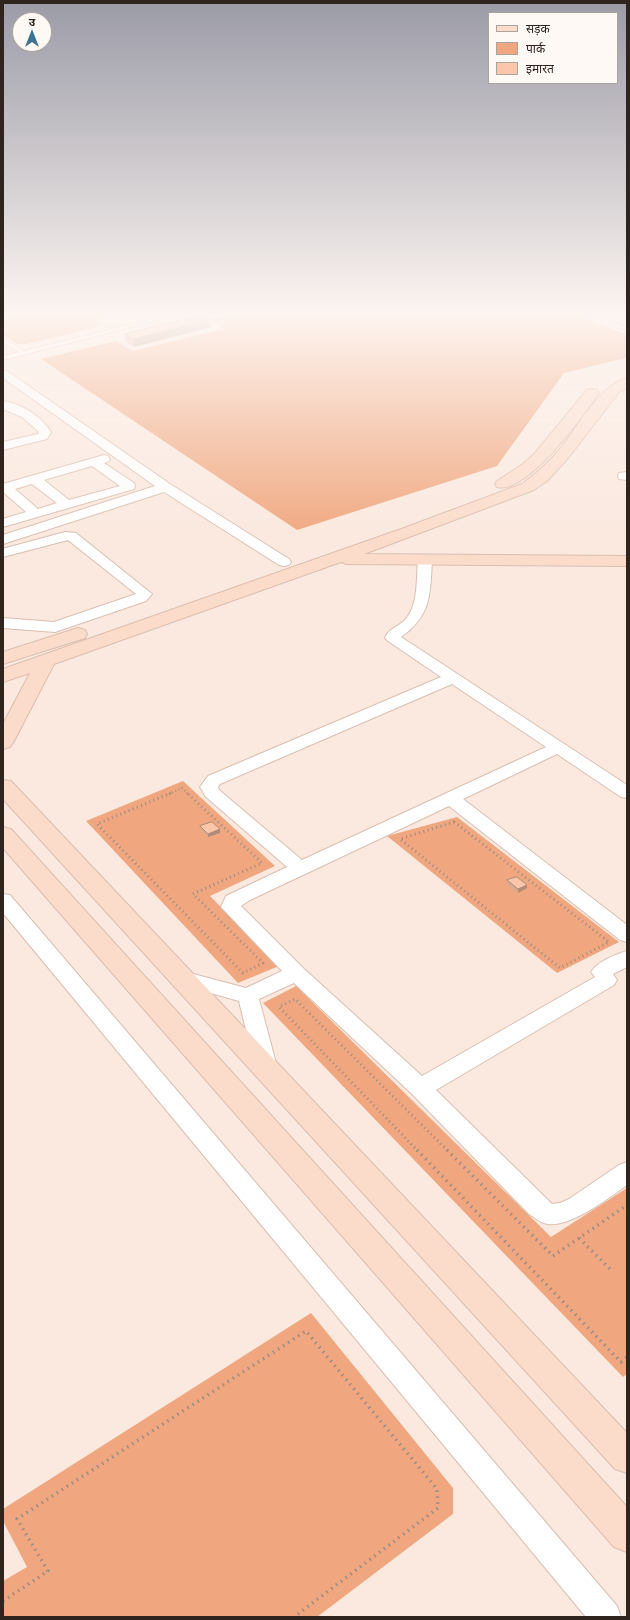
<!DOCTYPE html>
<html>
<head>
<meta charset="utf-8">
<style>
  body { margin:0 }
  #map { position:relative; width:630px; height:1620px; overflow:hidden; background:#fbe9df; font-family:Literata,"Noto Sans Devanagari",serif }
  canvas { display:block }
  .frame { position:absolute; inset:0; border:4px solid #2f241e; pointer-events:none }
  .legend { position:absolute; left:488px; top:12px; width:130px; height:72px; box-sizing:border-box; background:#fff9f5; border:1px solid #aca49f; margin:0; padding:5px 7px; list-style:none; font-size:12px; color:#2f241e }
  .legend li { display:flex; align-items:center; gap:8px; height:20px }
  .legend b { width:20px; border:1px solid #aca49f }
  .north { position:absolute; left:12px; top:12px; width:40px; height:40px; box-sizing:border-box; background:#fff9f5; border:1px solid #aca49f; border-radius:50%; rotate:0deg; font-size:11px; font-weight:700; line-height:16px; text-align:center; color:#2f241e }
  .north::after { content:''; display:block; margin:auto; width:14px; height:18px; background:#3c758f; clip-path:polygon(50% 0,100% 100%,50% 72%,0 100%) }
</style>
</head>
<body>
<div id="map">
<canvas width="630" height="1620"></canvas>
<div class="frame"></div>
<ul class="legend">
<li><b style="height:5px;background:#fbdccb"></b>सड़क</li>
<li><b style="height:11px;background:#f0a77f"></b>पार्क</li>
<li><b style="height:11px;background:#fcc6aa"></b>इमारत</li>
</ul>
<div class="north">उ</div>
</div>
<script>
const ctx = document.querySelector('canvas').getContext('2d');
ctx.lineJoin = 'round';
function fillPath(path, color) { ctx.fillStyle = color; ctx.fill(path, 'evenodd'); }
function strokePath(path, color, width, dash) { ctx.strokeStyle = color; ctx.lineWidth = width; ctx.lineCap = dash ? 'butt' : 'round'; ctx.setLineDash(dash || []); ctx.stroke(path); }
const green = new Path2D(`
  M17 314H120L98 319 107 325 26 344H17L3 335V318Z
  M234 314H577L627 335V358L564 373 497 466 297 530 41 359 116 341 133 351 225 329 210 320Z
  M183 781 275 866 210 896 279 966 238 983 86 821Z
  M457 817 619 942 557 973 387 836Z
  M296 986 551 1237 627 1188V1374L623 1377 263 1003Z
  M311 1313 453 1488V1514L317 1617H3V1581L27 1567 3 1521V1509Z`);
const pathFar2 = new Path2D(`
  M169 794 182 788 188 794`);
const pathFar1 = new Path2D(`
  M171 793 97 824 243 973 263 963 193 894 262 863 187 793
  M454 822 609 942 560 968 400 839Z
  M418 1151 279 1007 295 999 448 1151`);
const path = new Path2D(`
  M417 1150 621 1362 627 1357
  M447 1150 553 1256 627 1205
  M579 1238 611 1270
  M3 1601 48 1571 17 1519 306 1331 437 1489 438 1508 294 1617`);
const lane = new Path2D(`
  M172 314H181L3 360V356L19 352 3 342V338L24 351Z
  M586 314H593L627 327V331Z`);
const street = new Path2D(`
  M3 370 7 371 170 484 289 559 291 562 289 565 284 566 279 565 164 492 3 544V535L155 486 3 378Z
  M3 401C22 404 41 416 51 432L47 439 3 450V442L38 434 39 432 22 417 3 409Z
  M104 455 108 456 110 459 108 462 104 463 134 483 135 486 134 489 3 527V519L26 512 3 492V484ZM92 466 120 486 69 500 44 480ZM32 484 57 503 38 509 15 489Z
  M627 472V480L619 479 618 476 619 473Z
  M65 532 76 533 152 594 146 601 55 632 3 628V618L54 622 136 594 68 540 3 557V548H6Z
  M425 556 430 557 432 560C430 594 432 615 401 637L627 785V798L621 797 557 754 463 799 627 925V942L620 940 449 806 250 900 241 906 303 968 422 1076 595 977 591 972C597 962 616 954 627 951V967L613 974 617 980 614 985 436 1090 552 1204 560 1203 569 1199 619 1165 627 1162V1185C609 1198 571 1227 548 1224 541 1223 535 1218 529 1214L412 1094 294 983 259 999 277 1067 274 1073 266 1075 258 1073 255 1067 239 1001 175 983 172 978 175 973 182 971 246 988 282 971 221 907 226 896 287 867 206 797 200 787 208 776 441 677 388 641 385 638C388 629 397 627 404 621 419 606 416 580 418 560L420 557ZM452 684 546 747 302 860 219 790 218 787 220 784Z
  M3 894 10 895 617 1606 621 1617H586L3 913Z`);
const secondary = new Path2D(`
  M627 378V388L619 392 569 457 547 481 534 490 364 554 627 556V566L347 564 341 562 54 664 13 743 10 747 3 749V724L30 673 3 682V669L404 528 522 484C536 474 548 463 559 450 577 429 599 385 627 378Z
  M592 389 597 390 599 393C583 416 527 495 497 487L495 484 497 481 523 464 535 453 587 390Z
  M78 628 85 630 87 634 85 638 3 664V652Z
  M3 780 11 781 627 1433V1473L615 1469 3 799Z
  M3 827 11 829 627 1507V1552L614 1547 3 848Z`);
const wall = new Path2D(`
  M211 320V327L134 347 126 342 125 334Z
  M200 826 220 833 208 837 201 830Z
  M507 880 527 888 518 893 507 884Z`);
const shadedWall = new Path2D(`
  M211 320V327L134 347V339Z
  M220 829V833L208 837V834Z
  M527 885V888L518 893V889Z`);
const building = new Path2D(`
  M202 315 211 320 134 339 125 334Z
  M212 822 220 829 208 834 200 826Z
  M517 877 527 885 518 889 507 880Z`);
fillPath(green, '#f0a77f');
strokePath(lane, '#dbbeaf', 2);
strokePath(street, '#dbbeaf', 2);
strokePath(secondary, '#dbbeaf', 2);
strokePath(pathFar2, '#9b8c84', 2, [1, 2.5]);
strokePath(pathFar1, '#9b8c84', 3, [1, 3.5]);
strokePath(path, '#9b8c84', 3.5, [1.5, 4.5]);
fillPath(lane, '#fff');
fillPath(street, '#fff');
fillPath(secondary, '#fbdccb');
fillPath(wall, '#d9aa92');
fillPath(shadedWall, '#b08b77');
fillPath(building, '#fcc6aa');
strokePath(building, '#b08b77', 1);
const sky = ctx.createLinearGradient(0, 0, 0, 541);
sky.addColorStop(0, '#9b9ba7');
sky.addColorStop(0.58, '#fdf5f1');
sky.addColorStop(1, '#fdf5f100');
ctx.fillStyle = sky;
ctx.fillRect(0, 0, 630, 541);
</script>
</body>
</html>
